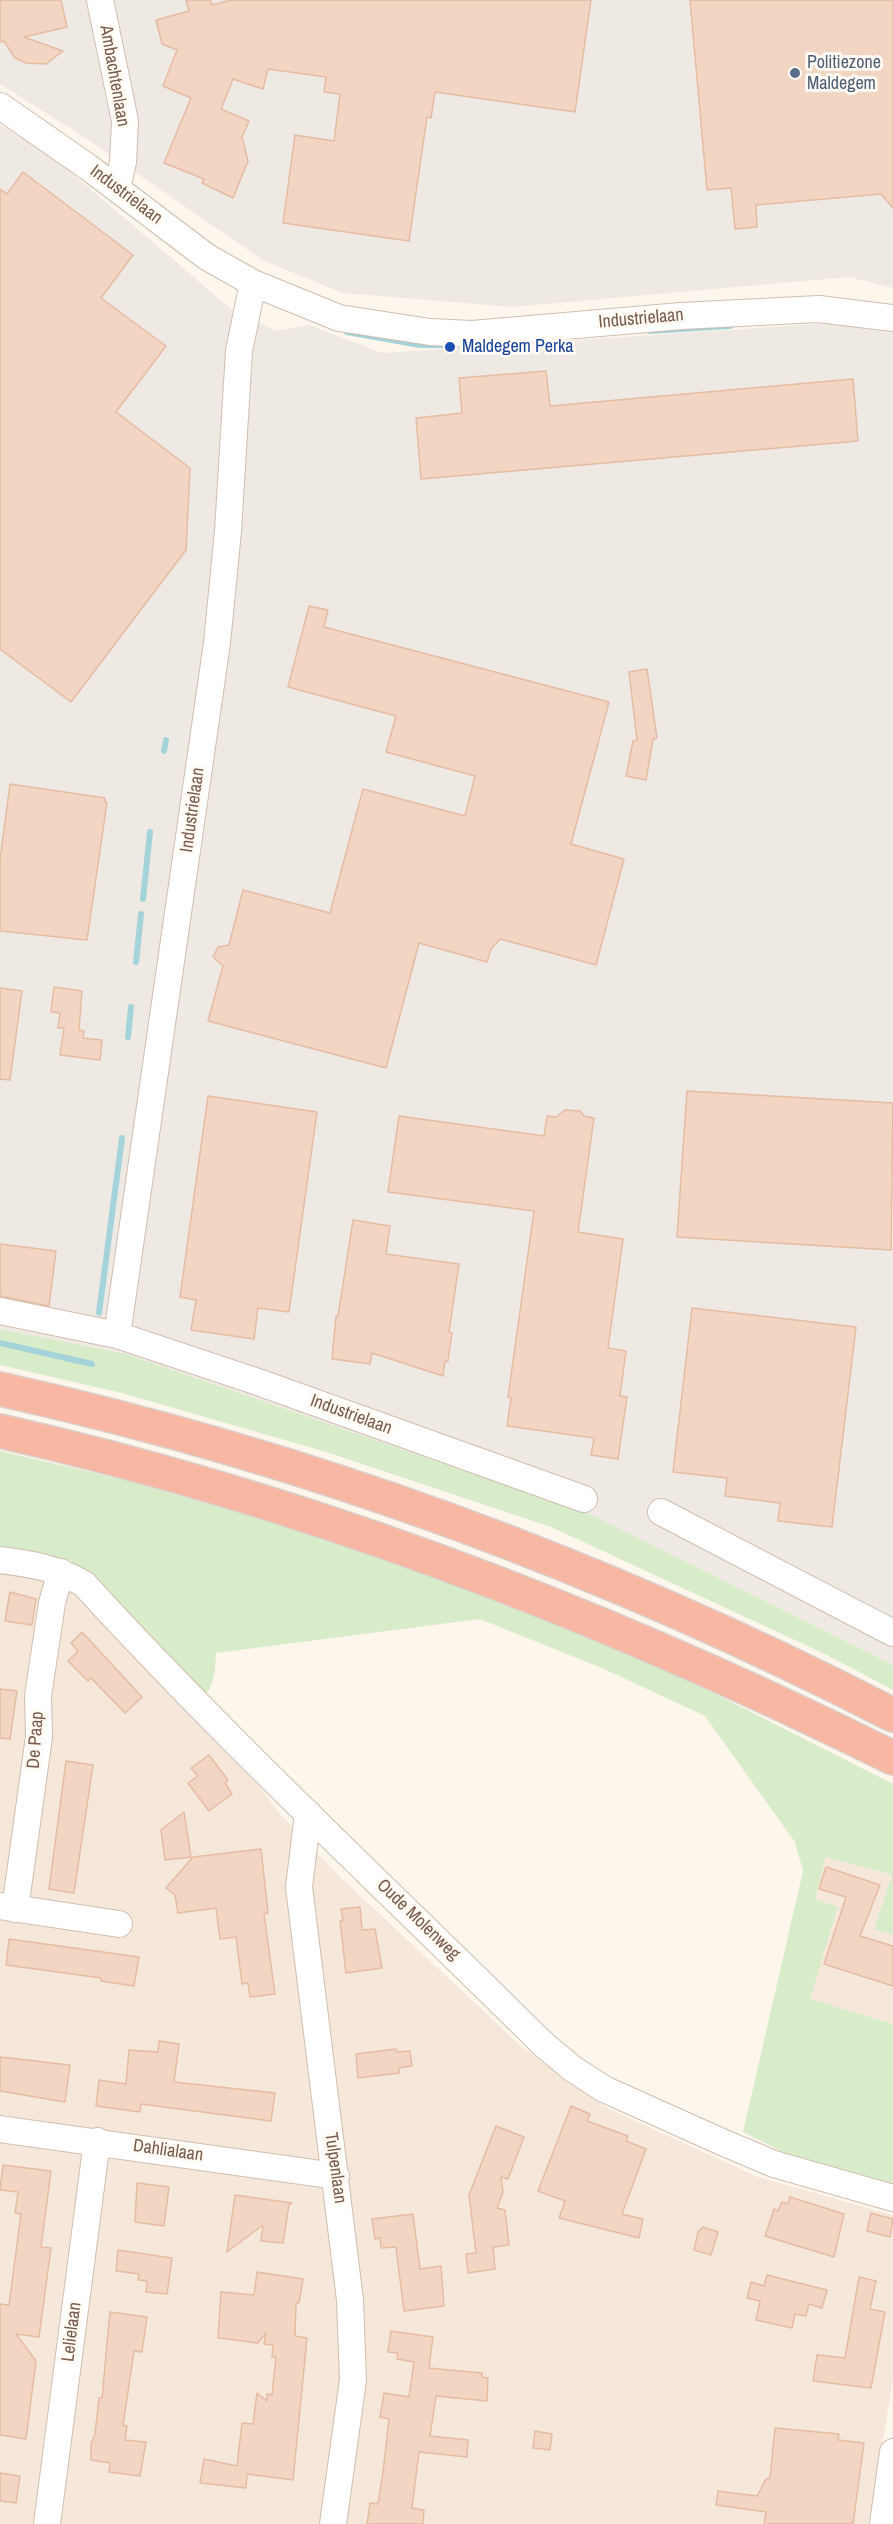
<!DOCTYPE html>
<html>
<head>
<meta charset="utf-8">
<style>
  body { margin:0 }
  canvas { display:block; background:#fdf6ec }
</style>
</head>
<body>
<canvas width="893" height="2524"></canvas>
<script>
const ctx = document.querySelector('canvas').getContext('2d');
ctx.lineJoin = 'round';
function fillPath(path, color) { ctx.fillStyle = color; ctx.fill(path, 'evenodd'); }
function strokePath(path, color, width, dash) { ctx.strokeStyle = color; ctx.lineWidth = width; ctx.lineCap = dash ? 'butt' : 'round'; ctx.setLineDash(dash || []); ctx.stroke(path); }
function label(font, color, halo, rows, align = 'center') {
  ctx.font = font + ' "Archivo Narrow",sans-serif'; ctx.lineWidth = 6; ctx.setLineDash([]); ctx.textBaseline = 'middle'; ctx.strokeStyle = halo; ctx.fillStyle = color; for (const [text, x, y, turn = 0] of rows) {
    ctx.save(); ctx.translate(x, y); ctx.rotate((+turn || 0) * Math.PI / 180); ctx.textAlign = isNaN(turn) ? turn : align; if (halo) ctx.strokeText(text, 0, 0); ctx.fillText(text, 0, 0); ctx.restore();
  }
}
const residential = new Path2D(`
  M0 1571 57 1579 87 1598 232 1750 279 1813 340 1877 523 2048 605 2107 758 2177 893 2215V2379L869 2524H0Z
  M825 1857 892 1875 874 1929 893 1935V2024L810 1999 838 1907 815 1899Z`);
const industrial = new Path2D(`
  M0 0H893V288L849 277 512 307 343 293 264 261 87 139 0 84Z
  M0 125 53 157 231 309 276 331 309 325 382 353 832 323 893 333V1665L592 1515 126 1354 0 1329Z`);
const green = new Path2D(`
  M0 1329 126 1354 592 1515 893 1665V1690L825 1654 551 1527 326 1452 122 1393 0 1365Z
  M0 1451 129 1481 267 1521 454 1582 678 1675 893 1784V1935L874 1929 892 1875 826 1857 815 1899 838 1907 810 1999 893 2024V2188L793 2157 743 2132 803 1871 795 1842 705 1716 604 1669 480 1619 216 1653C215 1671 215 1686 201 1700L70 1560 0 1550Z`);
const stream = new Path2D(`
  M650 331 730 326
  M347 332 420 345H446
  M164 751 166 740
  M143 899 150 832
  M136 962 141 914
  M128 1037 131 1007
  M99 1313 122 1138
  M0 1343 92 1364`);
const building = new Path2D(`
  M0 0H61L67 27 24 37 63 51 46 64 26 63 15 58 4 41 0 42Z
  M186 0H210L212 5 231 0H591L575 112 435 92 431 118 427 117 409 241 283 223 295 135 334 141 340 94 324 92 326 77 268 69 263 89 233 79 221 109 249 121 242 137 248 161 233 198 202 183 204 179 164 163 191 98 163 86 177 50 162 44 156 20 189 11Z
  M690 0H893V208L881 194 756 205 757 227 735 229 731 188 707 190Z
  M23 172 133 255 101 298 166 346 116 412 190 468 186 550 71 702 0 649V189L7 194Z
  M546 371 550 406 853 379 858 441 421 479 416 418 462 413 459 378Z
  M309 606 328 610 324 627 609 702 571 844 624 859 596 965 500 939 491 949 487 962 419 943 386 1068 208 1021 223 966 213 957 218 947 229 945 243 890 330 913 363 789 465 816 475 776 386 752 396 716 288 687Z
  M647 669 657 738 653 739 646 780 626 776 633 741 637 740 629 672Z
  M10 784 105 798V802H107L87 940 0 931V860Z
  M54 987 82 991 79 1030 84 1031 83 1038 102 1040 100 1060 60 1055 64 1028H58L60 1013 51 1012Z
  M0 988 22 991 10 1080 0 1079Z
  M687 1091 893 1103 891 1250 677 1237Z
  M208 1096 317 1112 289 1312 258 1308 254 1339 191 1330 196 1300 180 1297Z
  M565 1110 580 1111 584 1116 594 1118 578 1232 623 1239 608 1348 626 1351 620 1396 627 1397 618 1459 591 1455 594 1438 507 1426 511 1398 508 1397 534 1211 388 1192 399 1116 544 1136 547 1116 556 1117Z
  M353 1220 390 1226 386 1254 459 1264 449 1332 452 1333 448 1361H445L443 1376 372 1353 370 1364 332 1359 336 1316H338Z
  M0 1244 56 1251 49 1306 0 1296Z
  M692 1308 856 1327 832 1527 778 1521 780 1503 725 1496 727 1478 673 1472Z
  M10 1592 36 1599 32 1625 5 1621Z
  M82 1632 142 1697 125 1713 91 1678 88 1681 68 1661 78 1651 71 1643Z
  M0 1689 17 1691 10 1739 0 1738Z
  M209 1755 228 1780 225 1783 232 1794 209 1811 188 1783 198 1776 191 1768Z
  M66 1761 93 1765 74 1893 49 1889Z
  M184 1812 191 1857 165 1860 161 1830Z
  M261 1849 268 1913 264 1914 275 1994 250 1997 248 1983 242 1984 236 1937 220 1939 216 1908 178 1913 175 1895 166 1888 193 1857Z
  M826 1867 880 1885 860 1936 893 1946V1986L824 1964 846 1897 819 1889Z
  M360 1907 362 1930 375 1929 382 1968 346 1973 340 1921H343L341 1909Z
  M9 1939 139 1957 134 1986 101 1981V1978L6 1965Z
  M159 2041 179 2044 174 2082 275 2093 271 2121 141 2104 140 2112 96 2106 99 2080 126 2084 129 2050 158 2052Z
  M396 2049 397 2052 410 2051 412 2066 399 2068V2073L358 2078 356 2054Z
  M0 2057 70 2065 65 2102 0 2091Z
  M571 2106 590 2114 587 2121 628 2136 626 2141 646 2149 622 2214 643 2219 639 2238 559 2218 565 2201 538 2191Z
  M496 2126 524 2137 508 2179 501 2177 503 2192 497 2208 505 2210 509 2245 493 2247 495 2269 468 2273 466 2254 476 2253 469 2195Z
  M3 2165 51 2171 41 2247 51 2248 39 2337 16 2334 36 2361 26 2439 0 2435V2304L9 2305 21 2214 15 2213 18 2192 0 2190Z
  M137 2183 169 2187 164 2226 135 2222Z
  M235 2195 292 2203 289 2205 283 2243 261 2241 263 2225 227 2252Z
  M790 2197 844 2214 834 2257 765 2236 774 2209 778 2211 782 2202 788 2204Z
  M871 2213 893 2219 890 2237 867 2231Z
  M413 2214 420 2269 441 2266 444 2306 404 2311 396 2247 381 2248 380 2238 375 2239 372 2219Z
  M703 2227 718 2232 711 2255 694 2250 698 2232Z
  M118 2250 172 2258 167 2294 146 2292 147 2281 138 2280 139 2274 116 2271Z
  M257 2272 303 2279 299 2303H296L295 2336 307 2338 293 2480 247 2474 246 2488 200 2483 204 2459 237 2466 242 2423 253 2424 257 2393 267 2401V2394L272 2395 276 2357H272L273 2345 264 2344 266 2333 258 2343 218 2338 221 2292 254 2295Z
  M767 2275 827 2290 822 2308 809 2304 806 2316 795 2314 792 2328 756 2320 760 2301 747 2298 751 2282 764 2286Z
  M859 2277 876 2281 870 2309 885 2312 871 2388 813 2381 817 2355 845 2358Z
  M110 2312 147 2317 142 2352 134 2351 123 2425 127 2426 125 2440 146 2442 140 2476 109 2472 110 2463 91 2460V2444L95 2434 99 2398H102Z
  M391 2331 433 2337 429 2368 482 2373V2377L488 2378 487 2401 436 2396 430 2436 468 2440 467 2457 419 2452 412 2508 424 2510 423 2524H367L370 2503 378 2504 383 2472 389 2419 380 2417 384 2393 409 2397 414 2362 397 2359 398 2353 388 2352Z
  M775 2428 839 2434 838 2440 864 2443 853 2524H764L766 2512 716 2505 718 2491 757 2496 766 2479 770 2478Z
  M535 2431 552 2434 550 2450 533 2448Z
  M0 2473 20 2476 16 2503 0 2501Z`);
const minor = new Path2D(`
  M100 0 125 121 123 162 117 188
  M0 106 88 167 207 257 253 283 339 318 430 332 472 334 681 316 819 309 893 318
  M0 1311 117 1335 258 1382 584 1499
  M117 1335 217 643 228 531 239 351 253 283
  M661 1512 893 1633
  M0 1560C30 1564 58 1568 84 1584 230 1744 389 1891 543 2044L573 2069 604 2089 722 2142 774 2164 893 2198
  M308 1813 299 1887 350 2300 353 2380 333 2524
  M0 1906 119 1924
  M15 1909 39 1737 38 1696 52 1603 61 1572
  M0 2129 336 2176
  M47 2524 97 2141
  M883 2524 893 2452`);
const highway = new Path2D(`
  M0 1389C311 1458 610 1569 893 1715
  M0 1431C311 1501 608 1616 893 1758`);
const markers = [
  [795,73,6,"#5c6f8a"],
  [450,347,6,"#1a4fb4"]
];
const serviceNames = [
  ["Politiezone",807,63],
  ["Maldegem",807,84]
];
const streetNames = [
  ["Ambachtenlaan",114,76,80],
  ["Industrielaan",126,195,37],
  ["Industrielaan",641,319,-5],
  ["Industrielaan",193,810,-82],
  ["Industrielaan",351,1415,20],
  ["De Paap",36,1740,-86],
  ["Oude Molenweg",418,1920,44],
  ["Dahlialaan",168,2151,8],
  ["Tulpenlaan",335,2168,82],
  ["Lelielaan",72,2332,-83]
];
const transitNames = [
  ["Maldegem Perka",462,347]
];
fillPath(residential, '#f5e8da');
fillPath(industrial, '#efe9e4');
fillPath(green, '#d8ecc9');
strokePath(stream, '#a5d3da', 6);
fillPath(building, '#f3d5c3');
strokePath(building, '#e6bba3', 1.5);
strokePath(minor, '#d1beb0', 28);
strokePath(highway, '#dad1cd', 36);
strokePath(minor, '#fff', 26);
strokePath(highway, '#f7b7a3', 33);
for (const [x, y, r, color] of markers) { const dot = new Path2D(); dot.arc(x, y, r, 0, 2 * Math.PI); ctx.fillStyle = color; ctx.fill(dot); strokePath(dot, '#fffaf3', 2); }
label('18px', '#4e5e75', '#fffaf3', serviceNames, 'left');
label('18px', '#7a5c4d', '#fffaf3', streetNames);
label('18px', '#164399', '#fffaf3', transitNames, 'left');
</script>
</body>
</html>
